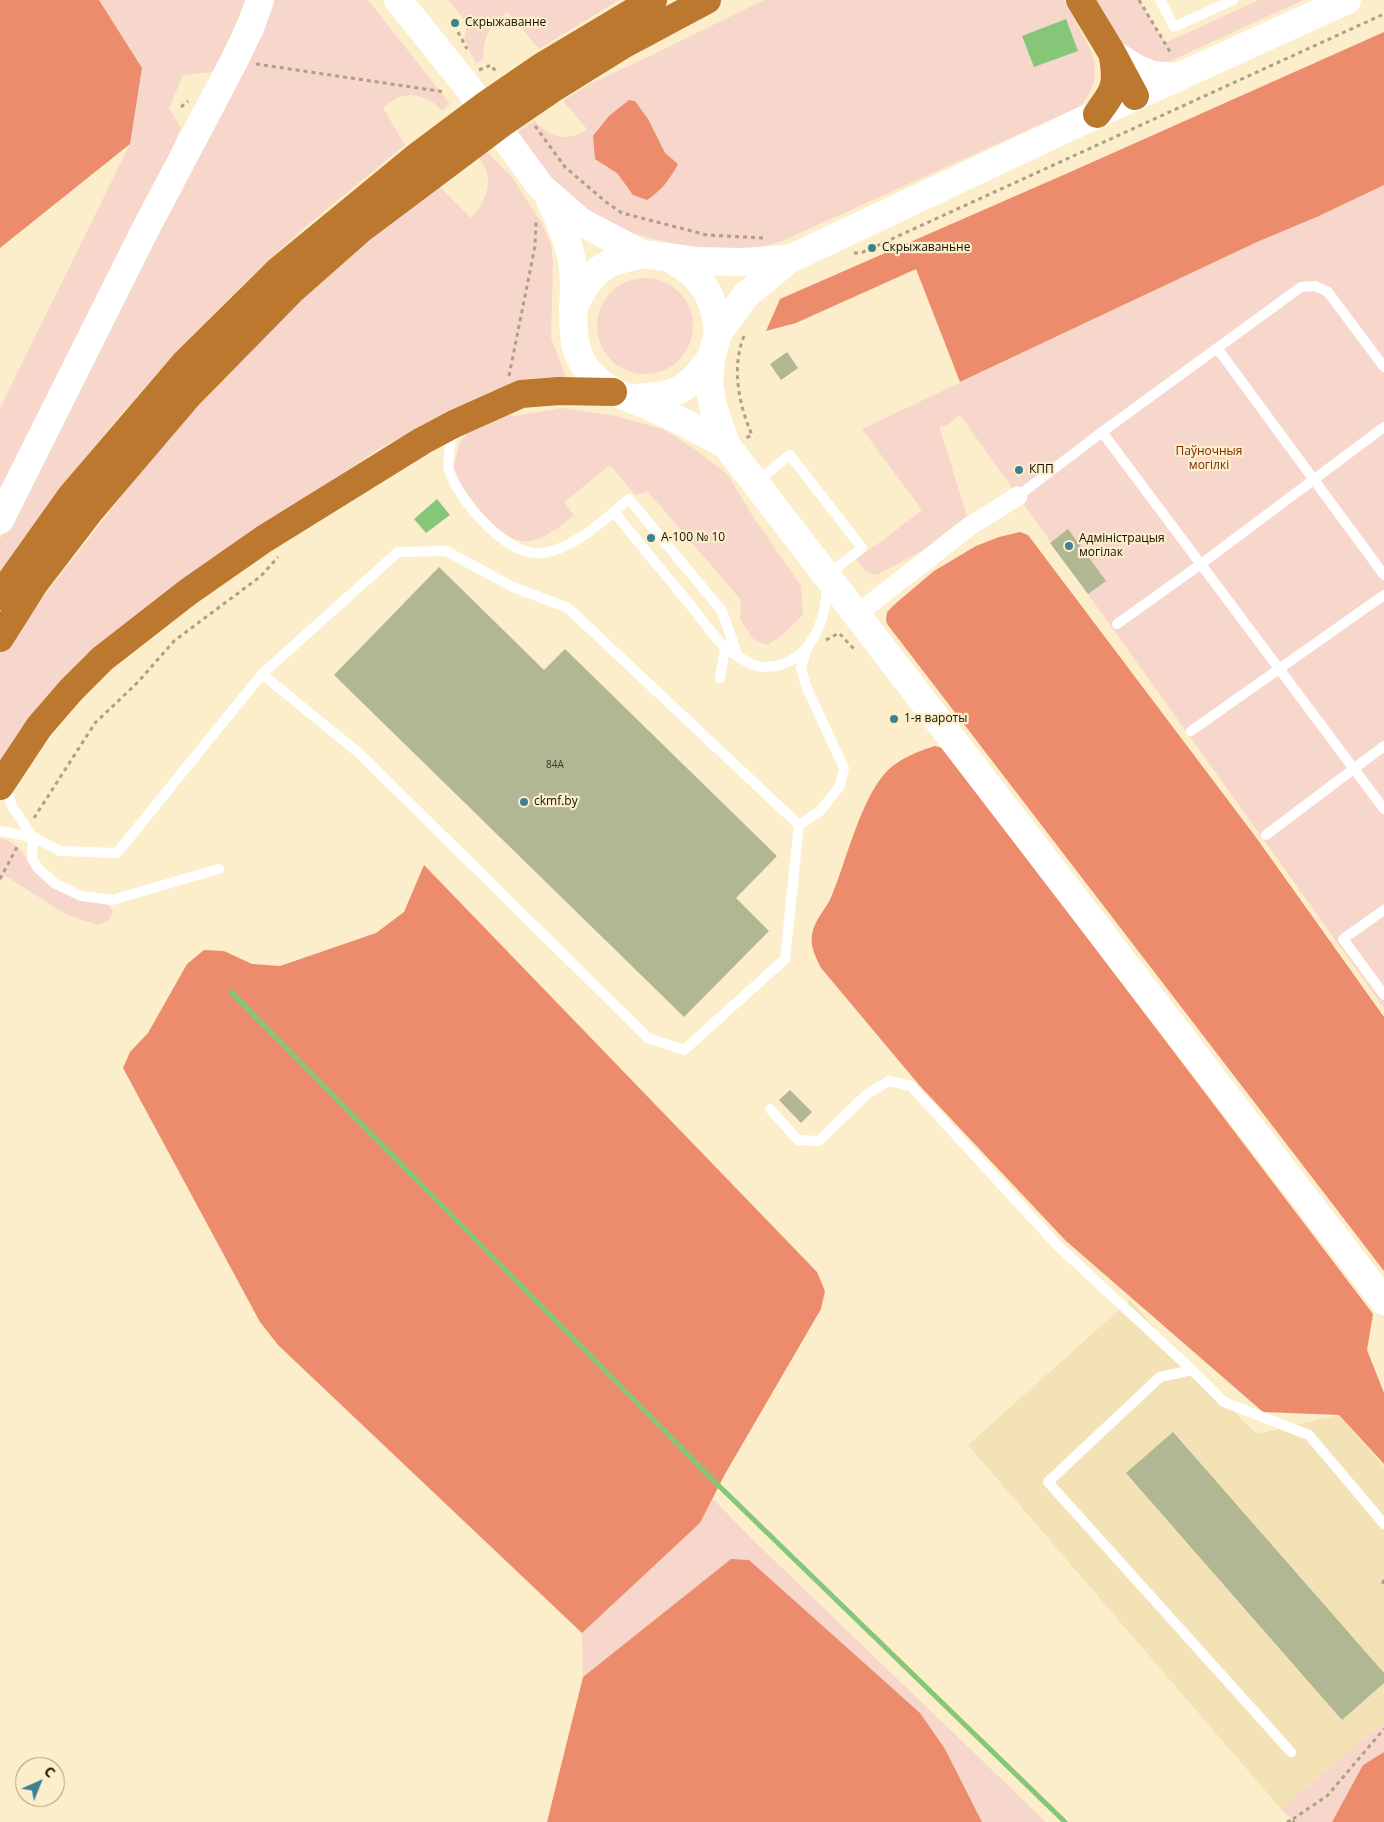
<!DOCTYPE html>
<html>
<head>
<meta charset="utf-8">
<style>
  body { margin:0 }
  #map { position:relative; width:1384px; height:1822px; overflow:hidden; background:#fceeca; font-family:"Open Sans",sans-serif }
  canvas { display:block }
  .north { position:absolute; left:15px; top:1757px; width:50px; height:50px; box-sizing:border-box; background:#fceeca; border:1px solid #a0967b; border-radius:50%; rotate:44deg; font-size:14px; font-weight:700; line-height:20px; text-align:center; color:#161105 }
  .north::after { content:''; display:block; margin:auto; width:18px; height:22px; background:#3e8192; clip-path:polygon(50% 0,100% 100%,50% 72%,0 100%) }
</style>
</head>
<body>
<div id="map">
<canvas width="1384" height="1822"></canvas>
<div class="north">С</div>
</div>
<script>
const ctx = document.querySelector('canvas').getContext('2d');
ctx.lineJoin = 'round';
function fillPath(path, color) { ctx.fillStyle = color; ctx.fill(path, 'evenodd'); }
function strokePath(path, color, width, dash) { ctx.strokeStyle = color; ctx.lineWidth = width; ctx.lineCap = dash ? 'butt' : 'round'; ctx.setLineDash(dash || []); ctx.stroke(path); }
function label(font, color, halo, rows, align = 'center') {
  ctx.font = font + ' "Open Sans",sans-serif'; ctx.lineWidth = 4.5; ctx.setLineDash([]); ctx.textBaseline = 'middle'; ctx.strokeStyle = halo; ctx.fillStyle = color; for (const [text, x, y, turn = 0] of rows) {
    ctx.save(); ctx.translate(x, y); ctx.rotate((+turn || 0) * Math.PI / 180); ctx.textAlign = isNaN(turn) ? turn : align; if (halo) ctx.strokeText(text, 0, 0); ctx.fillText(text, 0, 0); ctx.restore();
  }
}
const built = new Path2D(`
  M1130 1300 1192 1370 1257 1434 1339 1415 1384 1467V1722L1281 1809 968 1445Z`);
const green = new Path2D(`
  M99 0H246L222 56 213 72 183 75 169 108 181 128 127 252 0 503V408L130 144 142 68Z
  M269 0H368L450 104 442 111C432 98 412 91 397 98 392 101 387 105 383 108L405 145C368 176 330 205 294 237 184 337 83 450 0 573V539Z
  M442 0H619L539 49 508 12C488 27 484 36 483 60L476 63 464 40 467 23 449 1Z
  M764 0H1064C1072 17 1094 49 1095 67 1097 81 1089 96 1081 106L782 241 735 254 696 249 610 228 559 188 517 132 535 120C547 138 570 143 587 129L563 101 591 83 646 58Z
  M1096 0H1139L1165 43 1259 0H1303L1164 64 1138 59 1118 47Z
  M486 151 512 177 542 224 551 245 553 262 551 338 568 382 496 391 382 447 216 557 83 657 19 731 0 762V654L2 650 167 438 297 304 422 194 437 184 471 218C488 201 496 175 477 156Z
  M1384 185V1008L960 415 945 427 939 426 967 516 925 549 877 575 866 572 856 558 882 541 922 510 862 429 1257 242 1319 216Z
  M597 326a48 48 0 1 1 96 0a48 48 0 1 1-96 0Z
  M562 408 616 416 665 430 696 450 727 474 752 515 801 586 803 615 780 637 767 645 753 639 740 619 741 600 648 492 635 495 610 465 564 502 574 515C562 525 550 535 535 540 501 551 468 495 453 472L459 443 482 418 502 413 514 416Z
  M0 838 10 841 22 851 35 872 108 904 113 912 109 920 98 925 67 915 4 875 0 881Z
  M713 1499 753 1540 1046 1822H982L945 1749 730 1560 583 1677 582 1633 700 1523Z
  M1384 1722V1752L1363 1765 1332 1822H1287L1292 1819 1281 1809Z`);
const forest = new Path2D(`
  M0 0H99L142 68 130 144 0 248Z
  M1384 32V185L1319 216 1257 242 960 382 916 269 796 323 766 331 780 299 1077 169Z
  M629 100 635 101 648 119 665 153 678 164C670 179 662 190 647 200L633 195 617 173 595 159 593 136 609 116Z
  M1020 532 1028 535 1255 836 1384 1017V1271L887 624 886 619 887 612 895 604 934 571 976 546 999 537Z
  M935 746 943 748 1373 1314 1367 1350 1384 1393V1464L1339 1415 1263 1412 1066 1241 920 1086 821 968C816 958 810 946 812 935 814 919 827 909 832 895 847 859 861 797 888 770 901 758 918 751 935 746Z
  M424 865 817 1272 825 1291 821 1309 725 1474 700 1523 582 1633 278 1345 260 1322 123 1068 130 1052 148 1033 187 964 204 950 224 951 252 964 280 966 376 933 404 912Z
  M731 1559 749 1560 920 1713 945 1749 982 1822H547L583 1677Z
  M1384 1752V1822H1332L1363 1765Z`);
const water = new Path2D(`
  M1066 19 1078 51 1034 67 1022 36Z
  M437 499 450 515 426 533 414 519Z`);
const stream = new Path2D(`
  M231 992 715 1482 1065 1822`);
const building = new Path2D(`
  M787 352 798 368 781 380 770 364Z
  M1068 529 1106 581 1088 594 1050 543Z
  M439 567 544 670 565 649 777 856 736 898 769 931 684 1017 334 675Z
  M790 1090 812 1112 801 1123 779 1100Z
  M1173 1432 1384 1673V1683L1342 1720 1126 1473Z`);
const path = new Path2D(`
  M1139 0 1172 55
  M458 32 467 49
  M256 64 445 92
  M479 70 491 65 496 72
  M181 107 188 101
  M535 126 565 167 606 202 622 213 707 235 764 238
  M854 253H861L1384 14
  M744 336C731 368 739 405 752 435L746 438
  M509 376 535 246 536 222
  M826 640 839 633 854 649
  M34 818 95 723 137 683 174 641 261 576 278 557
  M0 879 17 847
  M1384 1580 1382 1584 1384 1587
  M1293 1819 1327 1796 1384 1729
  M1287 1822 1293 1819 1294 1822`);
const lane = new Path2D(`
  M1160 0 1174 27 1233 0
  M1217 348 1384 575
  M453 429C452 439 446 461 449 470 459 501 507 557 542 553 574 549 605 519 629 499L722 611 737 654
  M1102 432 1384 809
  M1018 496 1102 432 1301 287 1315 286 1328 292 1384 367
  M614 512C639 543 665 574 691 606 702 619 712 635 725 647 727 650 750 664 753 665 770 670 786 665 799 655 823 635 827 604 827 575L862 548 790 455 756 482
  M1117 624 1201 564 1384 427
  M262 674 360 754 648 1038 684 1050 785 959 799 825 820 811 840 786 844 768 806 686 801 668 807 648
  M720 678 725 648
  M1191 731 1384 595
  M7 782 11 805 33 837 32 858 37 867 54 883 81 896 112 900 219 869
  M0 831 33 837 60 851 117 853 262 674 398 552 446 551 513 587 568 608 799 825
  M1266 835 1384 746
  M1384 910 1343 939 1384 995
  M770 1109 798 1140 819 1141 867 1094 889 1081 911 1086 1057 1245 1192 1370
  M1291 1752 1048 1482 1160 1377 1192 1370 1224 1402 1309 1435 1384 1524`);
const street = new Path2D(`
  M856 615 970 526 1018 496`);
const secondary = new Path2D(`
  M398 0 463 81 541 187 581 222 642 254
  M1347 0 1097 114 790 259 746 295 718 333 711 358 709 385 714 410 727 446 1384 1301
  M1112 53 1134 67 1152 75 1177 77
  M550 200C560 221 570 244 573 268 578 308 561 347 596 379 611 394 634 399 653 408 678 419 703 432 727 446
  M669 258C703 277 714 294 718 333
  M573 308 585 286 597 271 612 262 642 254 697 261 742 262 790 259
  M633 398C674 396 686 393 711 358
  M0 520 143 234 233 63 250 28 260 0`);
const highway = new Path2D(`
  M1080 0 1112 53 1135 96
  M1097 114C1114 91 1118 86 1113 57
  M0 596 71 496 184 364 279 270 415 158 487 104 541 67 653 0
  M0 638 34 584 90 511 188 396 292 290 361 229 501 124 555 87 621 46 707 0
  M0 786 39 727 71 690 102 659 188 592 264 539 422 441 454 424 521 394 559 391 613 392`);
const markers = [
  [455,23,5,"#3e8192"],
  [872,248,5,"#3e8192"],
  [1019,470,5,"#3e8192"],
  [651,538,5,"#3e8192"],
  [1069,546,5,"#3e8192"],
  [894,719,5,"#3e8192"],
  [524,802,5,"#3e8192"]
];
const numberNames = [
  ["84А",555,765]
];
const poiNames = [
  ["Скрыжаванне",465,23],
  ["Скрыжаваньне",882,248],
  ["КПП",1029,470],
  ["А-100 № 10",661,538],
  ["Адміністрацыя",1079,539],
  ["могілак",1079,553],
  ["1-я вароты",904,719],
  ["ckmf.by",534,802]
];
const parkNames = [
  ["Паўночныя",1209,452],
  ["могілкі",1209,466]
];
fillPath(built, '#f2e2b6');
fillPath(green, '#f7d6cb');
fillPath(forest, '#ec8c6c');
fillPath(water, '#86c679');
strokePath(stream, '#86c679', 5);
fillPath(building, '#b1b793');
strokePath(path, '#aca185', 3, [4, 4]);
strokePath(lane, '#fff', 10);
strokePath(street, '#fff', 19);
strokePath(secondary, '#fff', 28);
strokePath(highway, '#bb782e', 28);
for (const [x, y, r, color] of markers) { const dot = new Path2D(); dot.arc(x, y, r, 0, 2 * Math.PI); ctx.fillStyle = color; ctx.fill(dot); strokePath(dot, '#fceeca', 2); }
label('10px', '#3d3a28', null, numberNames);
label('12px', '#161105', '#fceeca', poiNames, 'left');
label('12px', '#7d2806', '#fceeca', parkNames);
</script>
</body>
</html>
